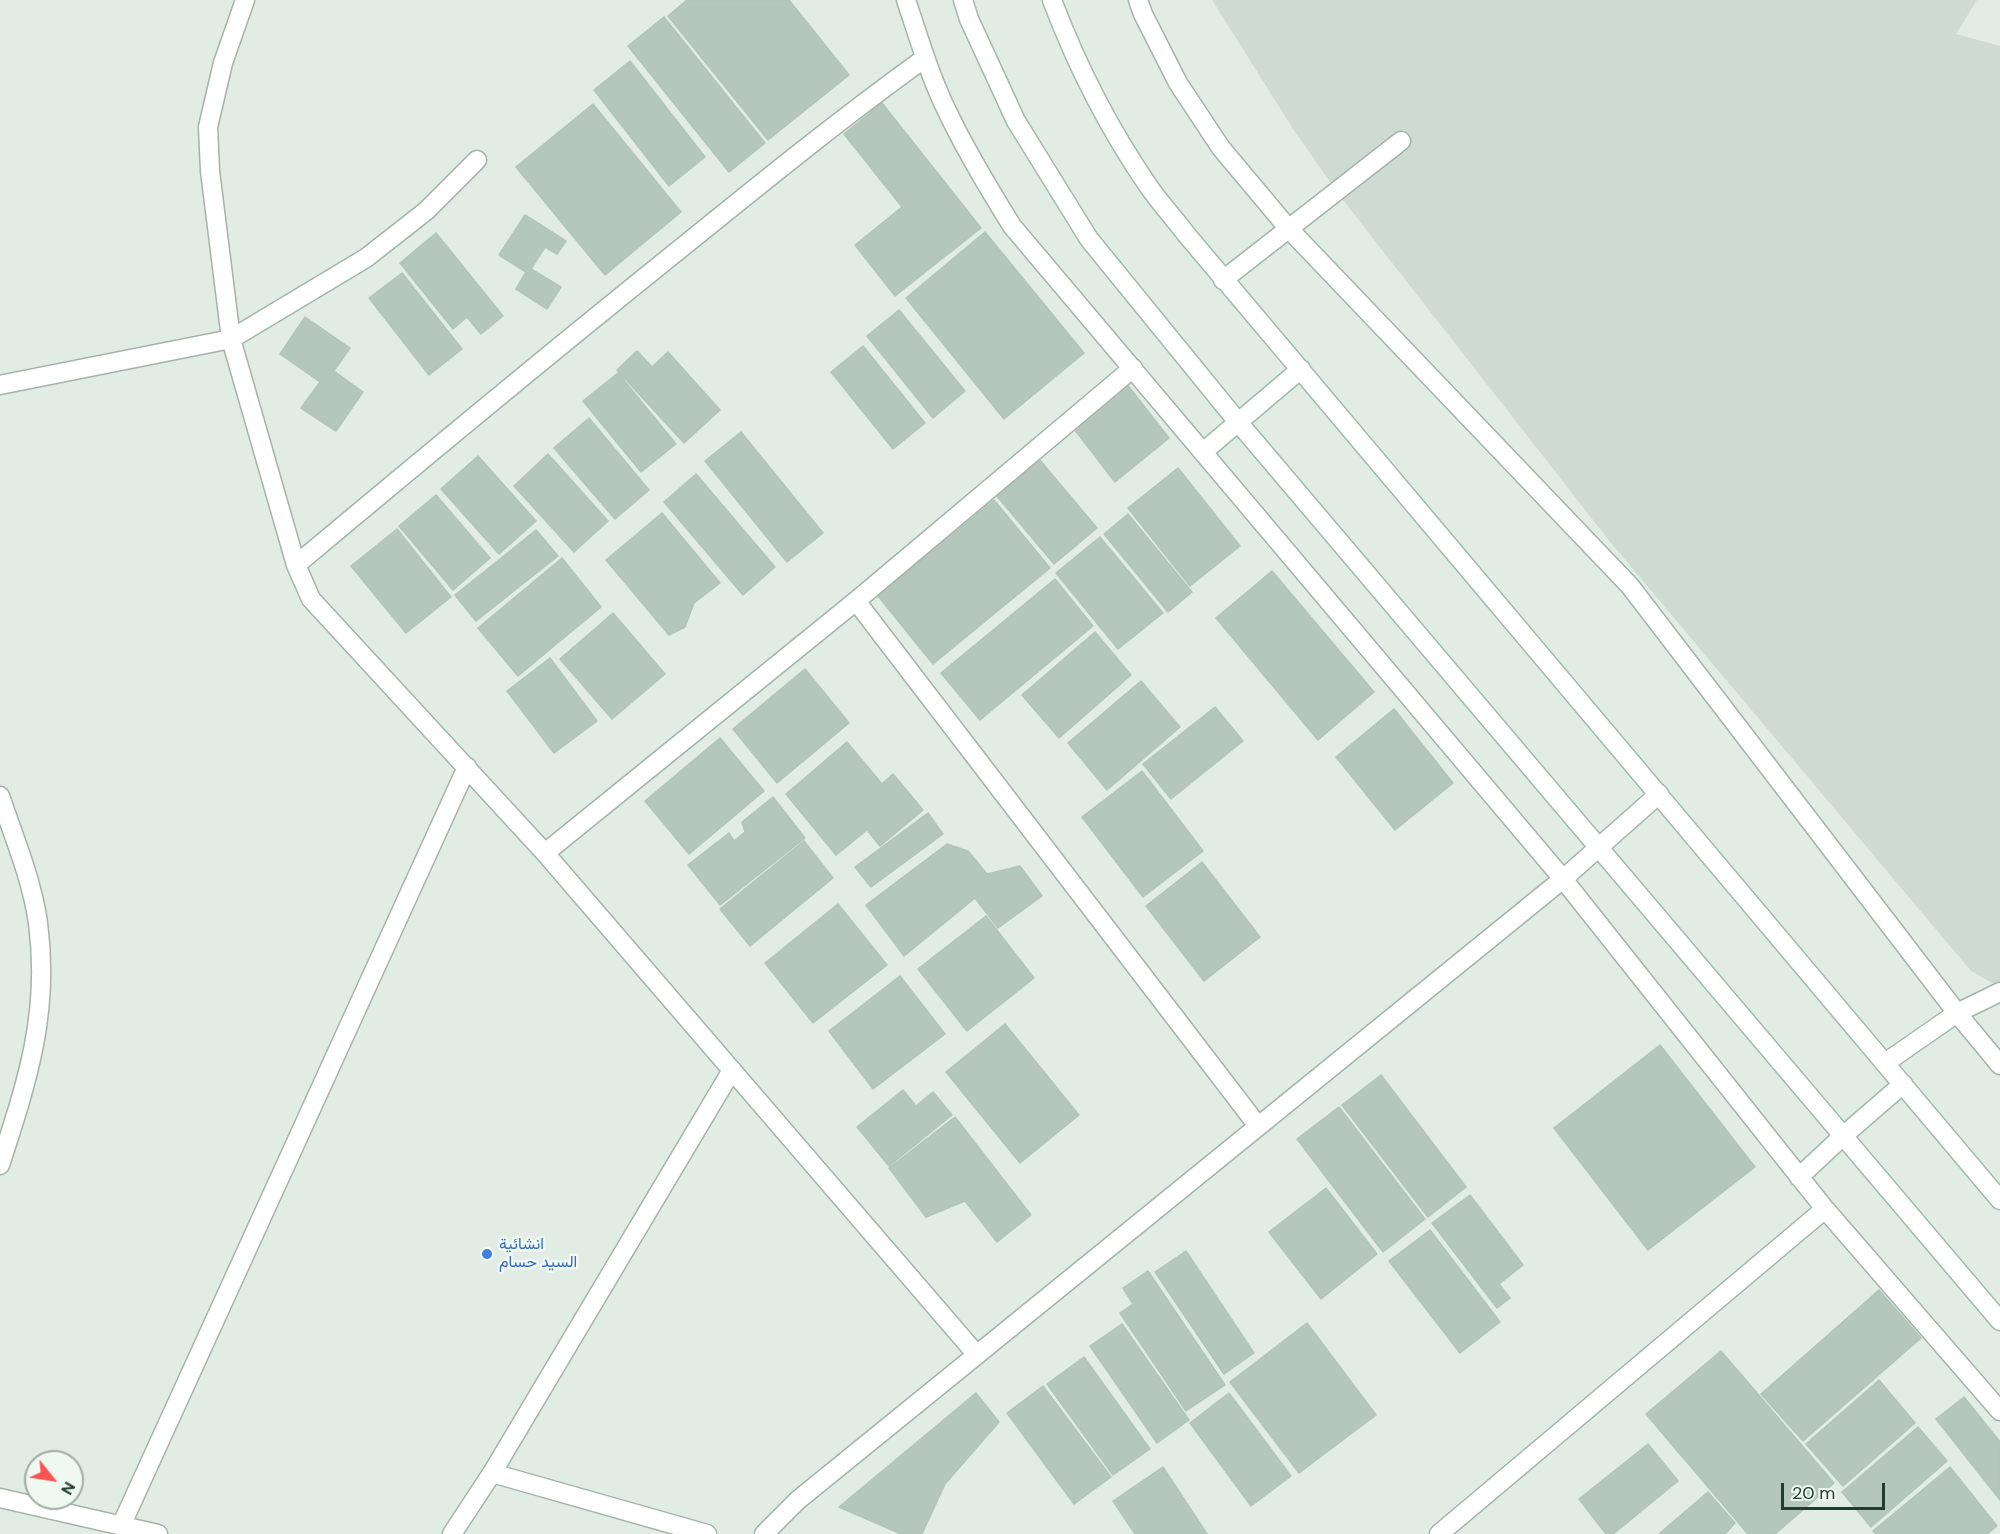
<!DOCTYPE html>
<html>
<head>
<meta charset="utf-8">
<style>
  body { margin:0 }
  #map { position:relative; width:2000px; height:1534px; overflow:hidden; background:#e0ece4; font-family:"DM Sans",sans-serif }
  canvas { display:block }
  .north { position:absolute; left:24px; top:1450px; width:60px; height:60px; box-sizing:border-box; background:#f0f8f2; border:2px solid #9dada4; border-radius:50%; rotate:120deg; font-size:16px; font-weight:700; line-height:24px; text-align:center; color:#203d2f }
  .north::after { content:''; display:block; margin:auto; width:21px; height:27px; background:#f85751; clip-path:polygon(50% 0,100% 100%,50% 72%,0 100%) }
  .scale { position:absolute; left:1781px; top:1483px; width:104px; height:27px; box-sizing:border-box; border:3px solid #203d2f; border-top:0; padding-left:8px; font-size:18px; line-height:21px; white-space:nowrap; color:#203d2f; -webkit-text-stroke:4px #f0f8f2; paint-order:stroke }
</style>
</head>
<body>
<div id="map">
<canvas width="2000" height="1534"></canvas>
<div class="north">N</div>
<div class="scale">20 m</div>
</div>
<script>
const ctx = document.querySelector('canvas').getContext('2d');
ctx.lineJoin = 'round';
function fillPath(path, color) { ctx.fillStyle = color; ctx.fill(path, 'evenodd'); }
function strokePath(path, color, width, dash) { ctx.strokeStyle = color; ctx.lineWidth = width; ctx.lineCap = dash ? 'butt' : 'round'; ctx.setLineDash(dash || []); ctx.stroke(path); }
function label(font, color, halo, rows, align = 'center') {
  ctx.font = font + ' "DM Sans",Vazirmatn,sans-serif'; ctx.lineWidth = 5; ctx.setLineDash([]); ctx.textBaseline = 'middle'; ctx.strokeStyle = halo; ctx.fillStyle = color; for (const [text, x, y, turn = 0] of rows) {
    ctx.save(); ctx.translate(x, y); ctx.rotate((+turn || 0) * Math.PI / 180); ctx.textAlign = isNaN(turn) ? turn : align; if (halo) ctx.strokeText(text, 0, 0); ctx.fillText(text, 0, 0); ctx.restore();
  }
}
const built = new Path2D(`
  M1212 0H1977L1956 34 2000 46V990L1996 985 1971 971 1611 543 1343 200 1295 132Z`);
const building = new Path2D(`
  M687 0H789L849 75 768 140 668 16Z
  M664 17 765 143 729 172 628 46Z
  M630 61 705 157 669 186 594 90Z
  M882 103 981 228 895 296 855 245 902 207 844 134Z
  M593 104 681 212 605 275 516 167Z
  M525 215 566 241 557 254 545 247 531 269 561 287 547 309 516 289 526 272 499 255Z
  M985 232 1084 353 1004 419 906 298Z
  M436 233 503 316 481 334 467 317 453 329 400 263Z
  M402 273 462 349 429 375 369 298Z
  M899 310 965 391 933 418 867 336Z
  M305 317 350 348 334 371 363 392 336 431 301 408 320 382 280 354Z
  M863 346 925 423 893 449 831 372Z
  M637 351 652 367 668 352 720 410 684 443 617 370Z
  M618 373 676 444 641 472 583 401Z
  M1126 383 1169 438 1115 482 1071 425Z
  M589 418 649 490 615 519 554 448Z
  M741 432 823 533 787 562 705 461Z
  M548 454 608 521 574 552 514 486Z
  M478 456 536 521 499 554 441 489Z
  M1039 459 1097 528 1054 564 996 495Z
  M1178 468 1240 546 1190 586 1128 508Z
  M696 474 775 567 743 595 664 502Z
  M436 495 490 558 453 590 399 526Z
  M994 500 1050 568 933 664 878 596Z
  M662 513 720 583 694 603 685 627 669 635 606 560Z
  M1128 514 1192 592 1168 612 1104 534Z
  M397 529 451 597 406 633 351 566Z
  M536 530 558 556 476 621 455 595Z
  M1100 537 1163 613 1118 649 1056 573Z
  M562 558 601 607 518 676 478 628Z
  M1272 571 1374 692 1318 740 1216 618Z
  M1055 579 1093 626 980 720 941 673Z
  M613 613 665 674 612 719 560 659Z
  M1095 632 1131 675 1059 738 1022 695Z
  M550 658 597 721 554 753 507 691Z
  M805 669 849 723 777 783 733 729Z
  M1141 681 1180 727 1107 790 1068 743Z
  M1215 707 1243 741 1171 799 1143 764Z
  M1394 709 1453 783 1395 830 1336 757Z
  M720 738 764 791 689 854 645 801Z
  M847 742 882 784 893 774 923 810 880 846 867 830 836 855 786 794Z
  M1142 771 1203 851 1143 897 1082 817Z
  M773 797 805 838 720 905 688 865 729 833 734 841 745 832 742 822Z
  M928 813 943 834 871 887 855 867Z
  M804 841 833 878 750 946 720 909Z
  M947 844 968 851 987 874 1020 866 1042 896 998 928 975 898 904 956 866 905Z
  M1202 862 1260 937 1204 981 1146 906Z
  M838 904 887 965 813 1023 765 963Z
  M986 916 1034 978 967 1031 918 969Z
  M900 976 945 1034 873 1089 829 1031Z
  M1005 1024 1079 1115 1020 1163 946 1072Z
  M1660 1045 1755 1167 1648 1250 1554 1128Z
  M1381 1075 1466 1187 1428 1217 1342 1105Z
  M903 1090 916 1106 933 1092 952 1115 889 1166 857 1127Z
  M1339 1107 1425 1219 1383 1252 1297 1139Z
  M955 1117 1031 1215 997 1242 965 1201 926 1217 889 1168Z
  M1326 1188 1377 1254 1321 1299 1269 1232Z
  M1470 1195 1523 1265 1499 1284 1510 1298 1497 1308 1432 1223Z
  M1430 1230 1500 1322 1460 1353 1389 1261Z
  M1186 1251 1254 1353 1224 1374 1155 1272Z
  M1148 1271 1225 1385 1186 1411 1120 1313 1133 1304 1123 1288Z
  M1879 1290 1921 1338 1803 1441 1761 1394Z
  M1307 1323 1376 1415 1299 1473 1230 1382Z
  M1122 1324 1189 1420 1157 1443 1090 1346Z
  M1721 1351 1834 1483 1775 1534H1748L1646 1414Z
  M1084 1357 1150 1449 1113 1475 1047 1384Z
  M1879 1380 1915 1423 1843 1486 1806 1444Z
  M1043 1386 1111 1477 1074 1504 1007 1413Z
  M976 1393 999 1422 945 1484 922 1534H901L839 1507Z
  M1229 1393 1291 1476 1251 1506 1190 1423Z
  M1964 1397 2000 1442V1500L1936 1419Z
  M1918 1427 1947 1461 1871 1527 1842 1492Z
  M1648 1444 1678 1481 1613 1534H1606L1579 1499Z
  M1163 1467 1207 1534H1135L1113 1501Z
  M1950 1467 1997 1526 1987 1534H1876L1873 1531Z
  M1708 1492 1735 1523 1725 1534H1659Z`);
const service = new Path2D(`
  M1223 280 1401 141
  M1885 1063 1957 1013 2000 992`);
const minor = new Path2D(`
  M245 0 223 63 208 127 210 171 231 339 296 565 311 599 545 853 977 1355
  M906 0C919 38 930 77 948 113 967 153 989 189 1012 226L1563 879 1825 1209 2000 1411
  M1138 0 1143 14 1178 83 1221 148 1288 228 1630 586 1957 1013 2000 1065
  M0 385 231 339 366 258 426 211 477 160
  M296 565C425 457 554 350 685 245 764 181 843 117 925 58
  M856 601 1258 1126
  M0 796C14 837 32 880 38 923 50 1013 27 1082 0 1165
  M545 853 856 601 1133 368
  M492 1473 707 1534
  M0 1498 158 1534
  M121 1526 467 767
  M452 1534 492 1473 732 1070
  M764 1534 798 1500 1563 879 1659 794
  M1439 1534 1825 1209`);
const secondary = new Path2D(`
  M963 0 969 19 1016 121 1089 239 1238 422 2000 1321
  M1052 0C1077 66 1109 129 1149 187 1160 203 1174 218 1186 234L2000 1200
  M1203 452 1301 369
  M1799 1177 1843 1136 1903 1084`);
const markers = [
  [487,1254,6,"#3f7fe0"]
];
const shopNames = [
  ["انشائية",499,1245],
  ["السيد حسام",499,1263]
];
fillPath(built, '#cedbd2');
fillPath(building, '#b5c6bc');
strokePath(building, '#b2c5b9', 1.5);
strokePath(service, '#a3b4aa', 21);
strokePath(minor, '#a3b4aa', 21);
strokePath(secondary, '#a0bbac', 21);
strokePath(service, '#fff', 18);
strokePath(minor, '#fff', 18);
strokePath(secondary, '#fff', 18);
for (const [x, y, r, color] of markers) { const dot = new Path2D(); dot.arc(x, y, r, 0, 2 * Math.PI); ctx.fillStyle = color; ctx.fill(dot); strokePath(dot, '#f0f8f2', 2); }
label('16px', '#366cbe', '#f0f8f2', shopNames, 'left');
</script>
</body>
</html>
